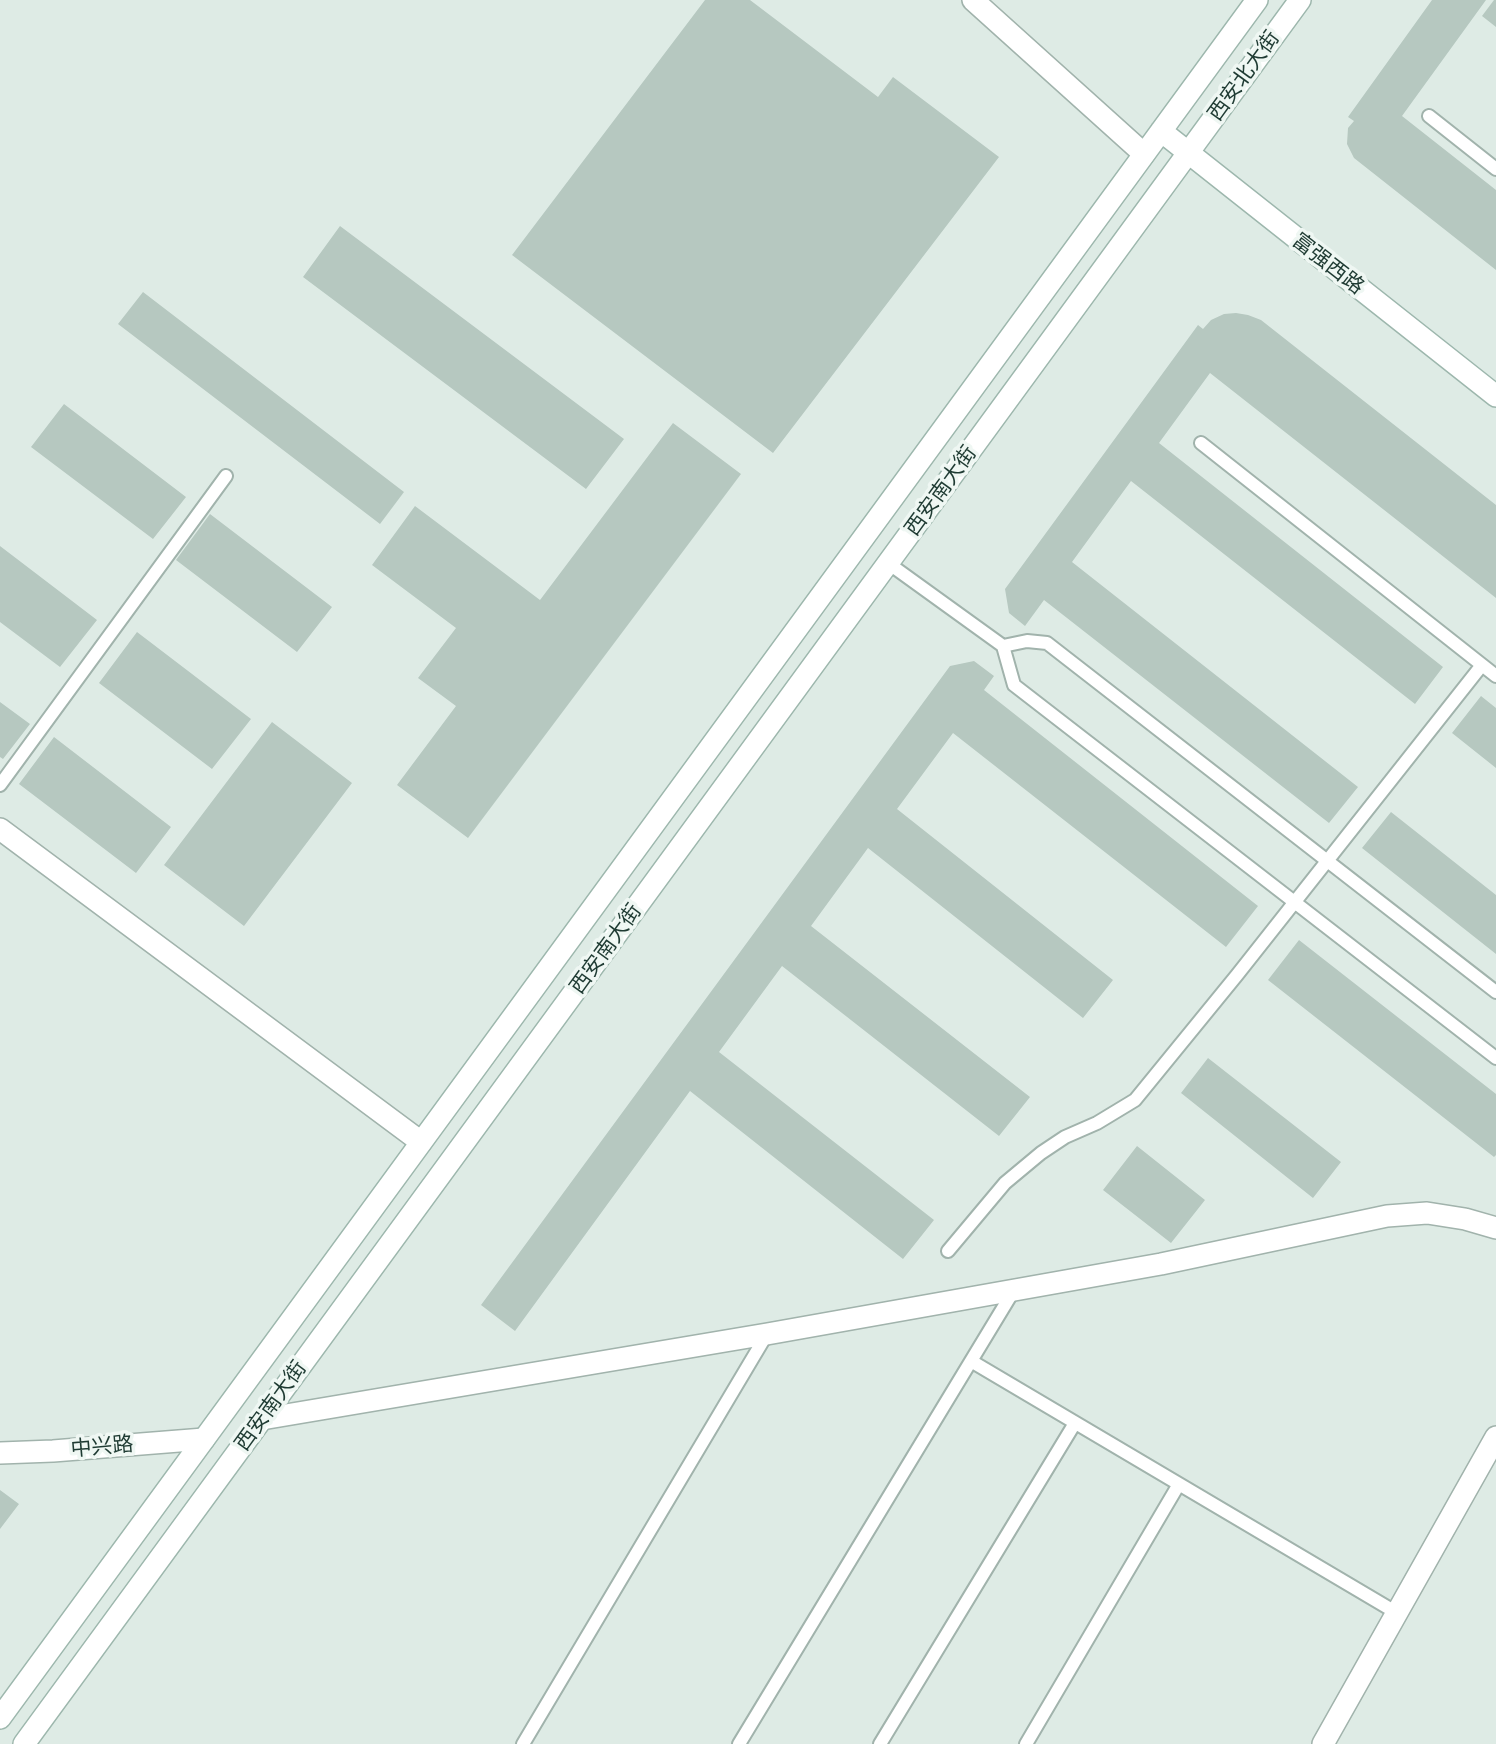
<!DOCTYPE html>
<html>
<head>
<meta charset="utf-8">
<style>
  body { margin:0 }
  canvas { display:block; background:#deebe5 }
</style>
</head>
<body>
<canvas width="1496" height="1744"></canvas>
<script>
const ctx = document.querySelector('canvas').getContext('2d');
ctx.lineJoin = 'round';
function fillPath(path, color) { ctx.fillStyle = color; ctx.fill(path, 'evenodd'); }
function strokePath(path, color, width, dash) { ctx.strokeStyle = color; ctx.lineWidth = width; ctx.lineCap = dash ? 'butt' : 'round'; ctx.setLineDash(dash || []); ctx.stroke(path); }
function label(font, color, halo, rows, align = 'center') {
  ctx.font = font + ' Inter,"Noto Sans SC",sans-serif'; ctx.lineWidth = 7; ctx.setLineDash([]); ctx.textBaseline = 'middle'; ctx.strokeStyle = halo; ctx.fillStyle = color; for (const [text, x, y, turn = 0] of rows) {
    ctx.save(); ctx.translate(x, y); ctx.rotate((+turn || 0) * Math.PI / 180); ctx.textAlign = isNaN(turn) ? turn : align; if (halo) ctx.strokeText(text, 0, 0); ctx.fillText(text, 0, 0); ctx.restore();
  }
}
const building = new Path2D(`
  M705 0H750L878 97 893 77 999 157 773 453 512 255Z
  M1432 0H1486L1402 116 1496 190V270L1354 158 1347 144 1348 128 1354 121 1348 117Z
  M1494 0H1496V27L1482 16Z
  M340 226 624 439 586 489 303 277Z
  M143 292 404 492 380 524 118 324Z
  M1236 313 1248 315 1261 320 1496 505V598L1210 373 1159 443 1443 667 1415 704 1131 481 1072 562 1358 787 1329 823 1044 600 1025 626 1009 613 1005 589 1198 325 1203 329 1211 320 1224 314Z
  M64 404 186 497 153 539 31 447Z
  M673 423 741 474 468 838 397 785 456 706 418 678 456 628 372 565 415 506 540 600Z
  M210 514 332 607 297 652 176 560Z
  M0 546 97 620 60 667 0 622Z
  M137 632 251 719 212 769 99 683Z
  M974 661 994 676 984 690 1258 906 1226 947 953 733 897 809 1113 980 1083 1018 868 848 811 926 1030 1097 999 1136 782 966 719 1052 934 1220 903 1259 690 1091 515 1331 481 1305 950 666Z
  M1481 696 1496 708V768L1452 733Z
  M0 702 30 724 3 759 0 757Z
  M272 722 352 783 244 926 164 865Z
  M54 737 171 827 136 873 19 784Z
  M1391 812 1496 895V954L1362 848Z
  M1299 940 1496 1094V1155L1494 1157 1268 980Z
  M1208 1058 1341 1162 1313 1198 1181 1093Z
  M1137 1146 1205 1200 1171 1243 1103 1190Z
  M0 1490 19 1504 0 1529Z`);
const lane = new Path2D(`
  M1429 116 1496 169
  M1201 443 1496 676
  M888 563 1003 646
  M0 785 226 476
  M1496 992 1047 643 1027 641 1003 646 1014 685 1496 1058
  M948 1251 1005 1183 1041 1153 1065 1137 1097 1123 1135 1100 1237 975 1482 665
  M971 1361 1397 1613
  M523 1744 767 1334
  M739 1744 1014 1290
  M880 1744 1075 1423
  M1026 1744 1179 1484`);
const street = new Path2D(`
  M973 0 1144 154
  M0 829 421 1142
  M262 1419 767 1334 1161 1264 1387 1216 1427 1213 1465 1219 1496 1228
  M0 1453 53 1451 204 1439
  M1323 1744 1496 1437`);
const secondary = new Path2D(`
  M1161 131 1496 396
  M0 1718 1257 0
  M24 1744 1300 0`);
const streetNames = [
  ["西安北大街",1244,76,-54],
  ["富强西路",1328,264,38],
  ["西安南大街",941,491,-54],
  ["西安南大街",606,949,-54],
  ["西安南大街",271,1406,-54],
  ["中兴路",102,1447,-5]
];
fillPath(building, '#b6c8c0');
strokePath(lane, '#a1b3ac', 16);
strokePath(street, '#a1b3ac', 24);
strokePath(secondary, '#9db7ad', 24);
strokePath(lane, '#fff', 12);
strokePath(street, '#fff', 21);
strokePath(secondary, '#fff', 21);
label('21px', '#1f3b33', '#eff7f3', streetNames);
</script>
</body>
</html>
